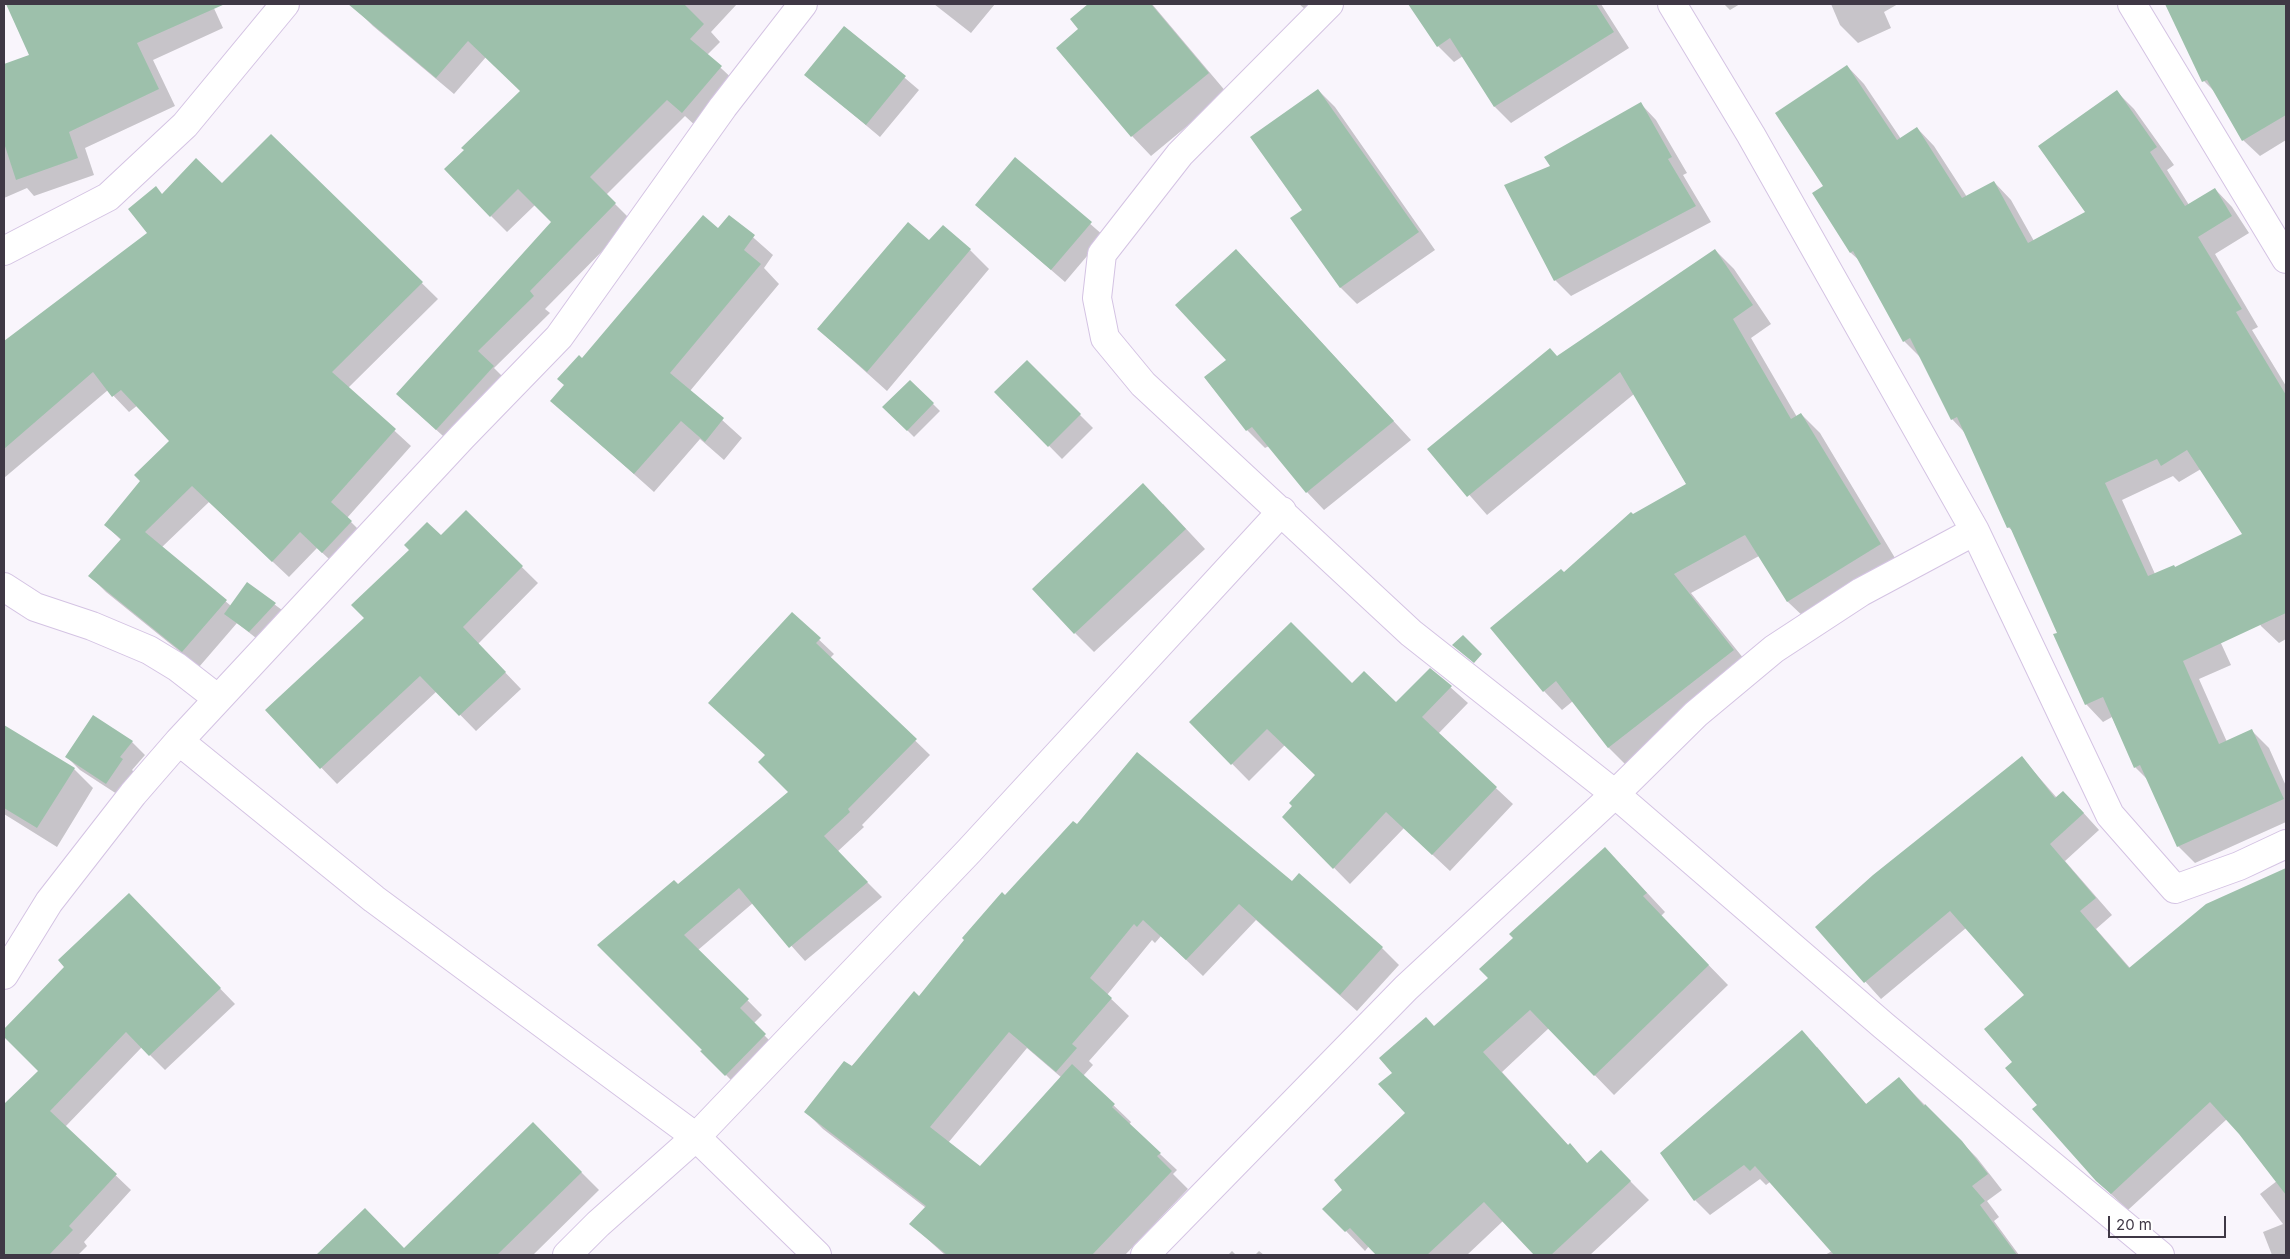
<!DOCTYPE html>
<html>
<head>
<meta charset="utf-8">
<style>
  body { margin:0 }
  #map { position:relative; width:2290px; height:1259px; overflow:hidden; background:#f9f5fc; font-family:Inter,sans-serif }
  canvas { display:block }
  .frame { position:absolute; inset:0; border:5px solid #3f3845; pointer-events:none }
  .scale { position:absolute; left:2108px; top:1216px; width:118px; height:22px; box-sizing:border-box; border:2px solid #3f3845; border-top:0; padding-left:6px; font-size:15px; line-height:18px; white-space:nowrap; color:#3f3845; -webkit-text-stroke:4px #fff; paint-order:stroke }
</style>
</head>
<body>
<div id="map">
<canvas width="2290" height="1259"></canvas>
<div class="frame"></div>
<div class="scale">20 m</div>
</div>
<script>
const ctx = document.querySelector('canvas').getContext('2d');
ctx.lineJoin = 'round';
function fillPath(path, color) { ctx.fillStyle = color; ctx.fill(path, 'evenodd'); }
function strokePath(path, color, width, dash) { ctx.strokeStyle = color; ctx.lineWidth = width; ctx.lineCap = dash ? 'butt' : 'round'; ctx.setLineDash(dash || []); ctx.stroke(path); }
const shadow = new Path2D(`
  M8 4H60L64 7 138 9 136 4H212L223 28 153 60 175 106 85 148 94 175 34 196 27 188 4 198V65L31 56Z
  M360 4H737L711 32 720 42 707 55 738 84 699 129 685 116 606 195 632 221 545 309 550 313 494 368 510 384 454 446 397 394 553 222 535 205 507 232 491 216 522 91 486 57 454 94 373 26 356 9Z
  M934 4H995L971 33Z
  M1090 4H1152L1227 93 1151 156 1132 136 1057 48 1080 29 1072 19Z
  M1299 4H1313L1306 10Z
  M1410 4H1601L1629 48 1511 123 1495 107 1463 56 1454 62 1438 46Z
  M1724 4H1740L1730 10Z
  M1831 4H1898L1884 12 1891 28 1858 43 1840 25Z
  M2167 4H2286V140L2260 156 2243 140 2216 93 2204 81Z
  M845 27 919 90 880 137 806 75Z
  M1847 66 1864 84 1901 139 1917 128 1934 146 1967 197 1994 182 2011 200 2034 241 2087 213 2117 92 2134 109 2174 165 2167 170 2189 205 2215 189 2232 207 2249 233 2215 254 2258 327 2252 330 2286 386V639L2279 643 2261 626 2252 609 2214 628 2231 665 2199 679 2227 742 2252 731 2269 748 2286 786V822L2195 863 2178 846 2148 780 2135 767 2112 717 2103 722 2086 704 2058 633 2014 532 2008 527 1965 433 1952 419 1922 359 1904 341 1861 262 1851 253 1814 194 1825 187ZM2201 469 2244 534 2176 568 2174 566 2155 574 2122 500 2173 476 2179 482Z
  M1318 90 1335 107 1435 250 1357 304 1341 288 1292 218 1303 210Z
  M1641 104 1656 120 1687 173 1683 175 1711 222 1571 296 1555 280 1506 186 1551 167Z
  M271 135 438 299 348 388 411 446 347 518 367 538 339 568 317 548 289 577 209 502 162 547 231 606 247 584 282 610 256 638 237 623 199 667 106 592 90 576 121 540 106 525 142 481 171 441 138 405 129 412 108 390 4 478V342L149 233 163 195 222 185Z
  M1016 159 1104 236 1065 282 976 205Z
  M729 216 773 255 764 268 779 284 690 391 742 438 724 460 700 439 654 492 552 401 566 386 582 360 718 229Z
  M970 250 989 269 887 391 818 329Z
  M1715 250 1734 269 1771 324 1751 338 1797 417 1801 414 1820 433 1898 563 1807 620 1788 602 1759 556 1691 593 1752 669 1627 766 1609 748 1573 701 1562 710 1544 691 1564 574 1633 516 1687 485 1634 394 1487 515 1429 449 1557 357Z
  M1254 269 1411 440 1324 510 1307 492 1269 446 1265 448 1247 430 1205 378 1228 360Z
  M1027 362 1093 428 1062 459 996 392Z
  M910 381 940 411 914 437 884 407Z
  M1163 504 1205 549 1094 652 1075 633Z
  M466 512 538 583 478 644 521 689 476 731 437 691 337 784 266 710 366 618Z
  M792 614 834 654 830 658 930 755 862 825 864 827 837 852 882 897 805 961 753 903 698 950 762 1015 753 1024 779 1050 740 1089 702 1051 704 1050 599 945 678 886 789 793 766 756Z
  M1430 669 1468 703 1438 734 1513 804 1450 871 1404 828 1350 884 1284 817 1317 775 1285 745 1249 781 1191 722 1352 685 1396 703Z
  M4 726 74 769 93 788 57 847 4 814Z
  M132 742 145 755 132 770 135 773 120 796 80 770 67 757Z
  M2022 758 2057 798 2080 809 2099 830 2065 861 2112 915 2096 929 2130 968 2206 905 2286 869V1139L2263 1157 2227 1119 2128 1210 2097 1181 2039 1105 2014 1062 2025 995 1966 928 1881 999 1816 927Z
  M1077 826 1292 882 1382 948 1399 965 1357 1011 1256 920 1203 976 1161 936 1155 943 1152 940 1107 995 1129 1016 1089 1061 1093 1065 1083 1076 1131 1122 1129 1125 1177 1170 1173 1174 1188 1189 1125 1255H945L911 1224 926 1208 823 1129 806 1112 919 998 1005 896ZM1027 1048 1062 1078 980 1168 948 1143Z
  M1624 868 1665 912 1661 916 1728 985 1614 1095 1549 1028 1502 1072 1569 1146 1588 1164 1601 1152 1649 1200 1590 1255H1536L1503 1221 1467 1255H1378L1369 1246 1365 1251 1346 1231 1344 1190 1407 1113 1393 1073 1435 1028Z
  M144 910 235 1004 165 1070 142 1047 65 1127 131 1190 84 1242 87 1246 78 1255H4V1168L6 1166 4 1163V1106L40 1071 4 1036V1031L66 967Z
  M1817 1047 1867 1105 1899 1078 1914 1094 1977 1158 2002 1190 1987 1201 1999 1217 1994 1221 2019 1255H1825L1832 1251 1770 1182 1766 1185 1760 1179 1710 1215 1695 1200Z
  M533 1124 599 1190 533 1255H318L365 1210 404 1250Z
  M2286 1174V1255H2272L2263 1232 2283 1224 2260 1194Z
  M1232 1251 1236 1255H1228Z
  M1259 1251 1264 1255H1255Z`);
const building = new Path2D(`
  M6 4H225L137 43 159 89 69 132 78 158 16 180 4 143V64L29 55Z
  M348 4H684L704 24 690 39 722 66 682 113 667 100 590 177 616 203 530 291 534 296 478 351 494 366 436 430 396 394 551 222 518 189 490 217 444 169 464 150 461 148 520 91 468 41 436 78Z
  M1088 4H1151L1209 73 1131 137 1056 48 1078 29 1070 19Z
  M1408 4H1596L1614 32 1494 107 1450 38 1437 47Z
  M2165 4H2286V115L2242 141 2207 80 2202 82Z
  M844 26 906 76 866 125 804 75Z
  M1847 65 1897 140 1917 127 1962 198 1994 181 2028 243 2085 212 2038 146 2117 90 2157 147 2150 152 2185 206 2215 188 2232 216 2198 237 2242 309 2236 312 2286 395V613L2183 661 2219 744 2252 729 2284 799 2177 847 2140 765 2134 768 2103 697 2085 705 2053 634 2057 633 2010 527 2007 528 1957 417 1951 420 1910 338 1903 342 1853 251 1850 253 1812 193 1823 186 1775 113ZM2187 450 2242 534 2175 567 2174 565 2148 576 2105 483 2157 459 2161 466Z
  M1318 89 1419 232 1340 288 1290 218 1302 210 1250 137Z
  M1641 102 1672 157 1668 159 1696 206 1554 281 1504 185 1550 166 1544 157Z
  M271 134 423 282 332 372 396 429 331 502 352 521 322 553 300 532 272 562 192 486 145 532 227 600 182 652 88 576 121 539 104 525 140 481 134 475 169 441 121 390 112 397 93 372 4 449V341L147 233 128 209 156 186 162 194 196 158 222 183Z
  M1015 157 1092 222 1051 270 975 205Z
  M703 215 718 228 729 215 755 235 744 250 761 264 670 373 724 418 705 442 681 421 634 474 550 401 564 385 557 379 579 355 582 358Z
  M908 222 929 240 943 225 971 249 867 372 817 329Z
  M1236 249 1394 421 1306 493 1252 427 1246 431 1204 377 1226 360 1175 305Z
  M1715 249 1753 305 1733 319 1791 419 1801 413 1881 544 1787 602 1745 535 1674 574 1734 650 1608 748 1556 681 1543 692 1490 628 1561 569 1564 572 1631 512 1633 514 1686 484 1620 372 1467 497 1427 449 1550 348 1557 356Z
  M1027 360 1081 414 1048 447 994 392Z
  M910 380 934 403 907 431 882 407Z
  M1143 483 1186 529 1074 634 1032 589Z
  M466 510 523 566 463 627 506 672 459 716 420 676 320 769 265 710 364 618 351 605 409 550 404 545 427 522 441 535Z
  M247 582 276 603 249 632 224 614Z
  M792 612 821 638 816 643 917 739 848 809 850 812 824 836 868 882 789 948 739 888 684 935 749 999 740 1008 766 1034 725 1076 700 1051 702 1050 597 945 674 880 678 884 788 792 758 762 765 755 708 703Z
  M1291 622 1352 683 1364 671 1396 702 1430 668 1452 686 1422 717 1497 787 1432 855 1386 812 1333 869 1282 817 1292 806 1289 803 1315 775 1267 729 1231 765 1189 722Z
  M1463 635 1482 654 1474 663 1452 645Z
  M93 715 133 741 120 757 123 759 106 784 65 757Z
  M4 725 75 768 37 828 4 808Z
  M1137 752 1292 881 1299 873 1383 947 1340 995 1239 904 1186 960 1143 920 1137 927 1134 924 1090 978 1112 998 1072 1044 1077 1048 1056 1072 1009 1032 930 1127 980 1166 1072 1064 1115 1104 1112 1107 1161 1153 1157 1156 1172 1171 1092 1255H947L909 1224 926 1206 804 1112 844 1061 852 1066 914 991 919 996 964 940 962 938 1002 892 1005 895 1073 821 1077 824Z
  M2022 756 2055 798 2063 791 2084 813 2050 844 2096 898 2080 911 2129 968 2206 904 2286 868V1195L2239 1134 2210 1102 2111 1194 2096 1181 2032 1109 2037 1105 2005 1068 2012 1062 1984 1029 2024 995 1950 911 1864 983 1815 927 1873 875Z
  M1605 847 1647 893 1643 896 1709 965 1594 1076 1530 1010 1483 1052 1568 1145 1570 1143 1587 1163 1601 1150 1631 1181 1551 1255H1534L1484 1202 1427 1255H1376L1350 1228 1345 1232 1322 1209 1342 1190 1334 1180 1405 1113 1378 1084 1392 1073 1379 1058 1426 1017 1434 1026 1488 978 1479 969 1513 938 1509 934Z
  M129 893 221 988 149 1056 126 1032 50 1111 117 1174 69 1226 73 1230 49 1255H4V1104L38 1071 4 1037V1029L64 967 58 960Z
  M1802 1030 1866 1104 1899 1077 1924 1106 1925 1104 1962 1141 1988 1174 1972 1186 1985 1201 1980 1205 2017 1255H1834L1755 1166 1750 1171 1744 1165 1694 1201 1660 1153Z
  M533 1122 582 1172 497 1255H316L365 1208 404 1248Z`);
const minor = new Path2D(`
  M1329 4 1180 154 1102 254 1097 298 1105 338 1143 384 1411 633 1615 794 1884 1026 2160 1255
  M1672 4 1751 135 1975 531 2110 815 2175 889 2239 866 2286 844
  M2132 4 2286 259
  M4 251 108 197 185 125 285 4
  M4 587 35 607 92 626 149 650 177 667 217 698
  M179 741 374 899 696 1137 817 1255
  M4 975 49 902 133 794 179 741 462 437 559 337 723 107 803 4
  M567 1255 598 1224 696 1137 969 851 1282 511
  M1145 1255 1406 988 1615 794 1696 714 1774 649 1861 592 1975 531`);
fillPath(shadow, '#0003');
fillPath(building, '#9dc0ab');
strokePath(minor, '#d4c3e3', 30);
strokePath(minor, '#fff', 28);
</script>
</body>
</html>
